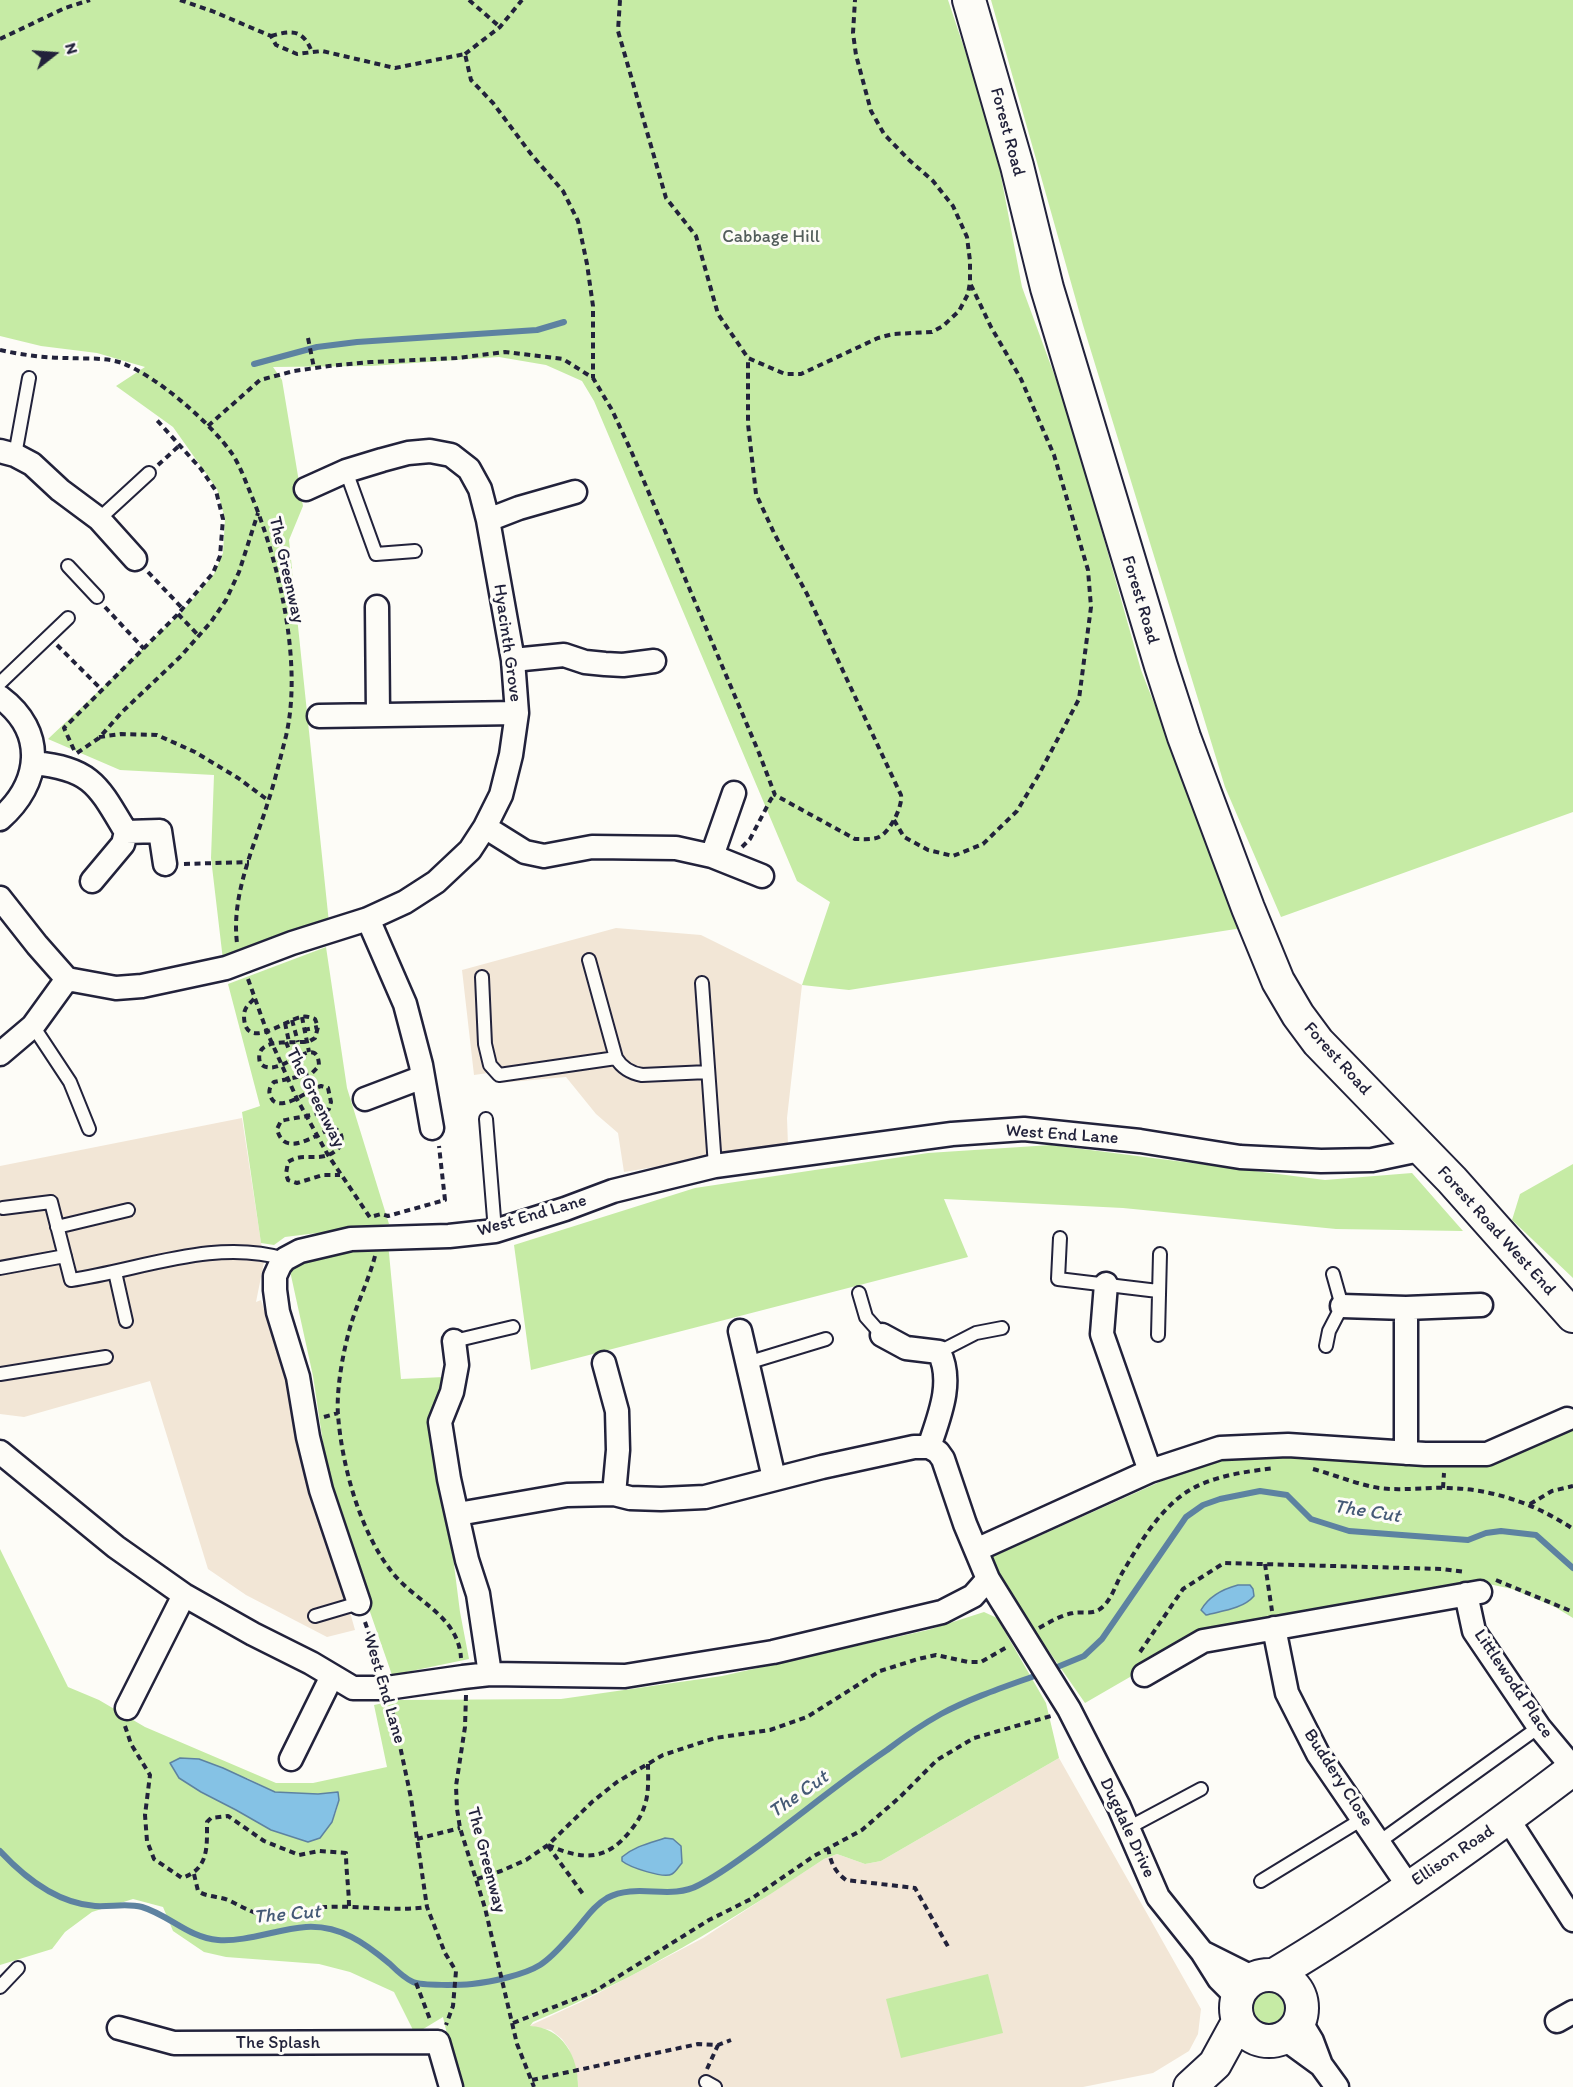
<!DOCTYPE html>
<html>
<head>
<meta charset="utf-8">
<style>
  body { margin:0 }
  #map { position:relative; width:1573px; height:2087px; overflow:hidden; background:#fdfcf7; font-family:Itim,sans-serif }
  canvas { display:block }
  .north { position:absolute; left:24px; top:24px; width:60px; height:60px; -webkit-text-stroke:4px #fdfcf7; paint-order:stroke; rotate:73deg; font-size:16px; font-weight:700; line-height:24px; text-align:center; color:#22223b }
  .north::after { content:''; display:block; margin:auto; width:21px; height:27px; background:#22223b; clip-path:polygon(50% 0,100% 100%,50% 72%,0 100%) }
</style>
</head>
<body>
<div id="map">
<canvas width="1573" height="2087"></canvas>
<div class="north">N</div>
</div>
<script>
const ctx = document.querySelector('canvas').getContext('2d');
ctx.lineJoin = 'round';
function fillPath(path, color) { ctx.fillStyle = color; ctx.fill(path, 'evenodd'); }
function strokePath(path, color, width, dash) { ctx.strokeStyle = color; ctx.lineWidth = width; ctx.lineCap = dash ? 'butt' : 'round'; ctx.setLineDash(dash || []); ctx.stroke(path); }
function label(font, color, halo, rows, align = 'center') {
  ctx.font = font + ' Itim,sans-serif'; ctx.lineWidth = 6; ctx.setLineDash([]); ctx.textBaseline = 'middle'; ctx.strokeStyle = halo; ctx.fillStyle = color; for (const [text, x, y, turn = 0] of rows) {
    ctx.save(); ctx.translate(x, y); ctx.rotate((+turn || 0) * Math.PI / 180); ctx.textAlign = isNaN(turn) ? turn : align; if (halo) ctx.strokeText(text, 0, 0); ctx.fillText(text, 0, 0); ctx.restore();
  }
}
const built = new Path2D(`
  M616 928 701 935 802 985 787 1118 788 1145 624 1172 618 1133 596 1114 566 1077 499 1083 488 1073 474 1075 462 970Z
  M242 1118 264 1262 256 1302 261 1300 295 1411 296 1420 355 1630 327 1637 246 1595 208 1569 150 1381 24 1417 0 1414V1166Z
  M1059 1758 1201 2009 1198 2034 1189 2051 1153 2073 1083 2087H578V2079L569 2049 562 2039 551 2030 529 2026 583 2001 703 1938 824 1859 837 1854 865 1864 881 1861Z`);
const green = new Path2D(`
  M0 0H948L993 134 1022 287 1068 412 1141 670 1242 928 849 990 802 985 830 902 797 881 594 401 582 381 546 365 499 357 371 366 273 367 282 380 303 506 289 540 329 923 223 960 211 858 214 775 120 770 48 739 184 610 214 574 223 553 225 519 217 489 173 427 116 386 145 367 97 353 41 346 0 336Z
  M991 0H1573V812L1281 917 1225 787 1083 325Z
  M326 947 347 1088 389 1224 285 1237 274 1245 261 1243 242 1112 260 1106 228 984Z
  M1051 1145 1325 1180 1412 1173 1463 1231 1336 1229 1123 1208 944 1199 968 1257 531 1370 514 1245 695 1188 928 1153Z
  M1573 1164V1278L1512 1220 1520 1194Z
  M388 1243 401 1379 444 1377 447 1389 432 1413 429 1434 436 1448 441 1501 453 1557 460 1612 469 1659 392 1675 332 1503 313 1376 290 1271 303 1259Z
  M1573 1423V1618L1555 1607 1512 1589 1475 1581 1206 1633 1085 1703 1030 1624 990 1558 1211 1459 1287 1455 1483 1462Z
  M0 1549 68 1687 99 1700 145 1727 276 1783H313L387 1767 374 1705 398 1700 561 1699 722 1676 928 1630 984 1612 997 1618 1046 1703 1059 1758 881 1861 865 1864 837 1854 824 1859C731 1921 636 1979 533 2022L530 2026C562 2027 579 2057 578 2087H463L451 2051 443 2017 415 2034 394 1992 350 1972 319 1964 226 1957 204 1952 173 1931 163 1907 133 1899 92 1912 65 1932 52 1949 0 1965ZM170 1763 247 1778 275 1792 318 1794 338 1792C341 1810 330 1825 320 1838L236 1810 201 1792 179 1778Z
  M988 1974 1003 2033 901 2058 886 1999Z
  M1247 2008a22 22 0 1 1 44 0a22 22 0 1 1-44 0Z`);
const water = new Path2D(`
  M1238 1585H1250L1253 1589 1254 1596C1243 1609 1221 1611 1206 1615L1201 1610C1209 1596 1223 1589 1238 1585Z
  M180 1758 199 1759 223 1768 275 1792 318 1794 338 1792 339 1800 332 1822 320 1838 308 1842 271 1830 236 1810 201 1792 179 1778 170 1763Z
  M665 1838 673 1839 681 1846 682 1863C679 1866 676 1872 672 1874 664 1879 629 1867 622 1861V1857C635 1846 650 1843 665 1838Z`);
const stream = new Path2D(`
  M254 364 317 347 357 342 537 330 564 322
  M1050 1670 1084 1656 1102 1639 1186 1517 1203 1505 1220 1499 1260 1491 1287 1495 1311 1519 1349 1531 1468 1540 1486 1533 1501 1531 1536 1535 1573 1568
  M0 1851C25 1878 57 1903 95 1906 111 1907 127 1903 142 1907 169 1915 189 1938 218 1940 247 1942 277 1929 306 1927 340 1925 365 1943 390 1964 397 1971 404 1978 413 1982 422 1986 461 1985 472 1984 491 1982 524 1975 540 1965 553 1957 564 1943 574 1932 585 1920 593 1906 607 1898 637 1882 670 1901 699 1885 719 1875 736 1862 754 1849 798 1817 841 1781 887 1750 904 1737 923 1724 941 1714 973 1697 1007 1686 1040 1674`);
const path = new Path2D(`
  M180 0 212 11 271 36 276 45 297 54 322 51 395 68 465 54 471 80 493 103 531 154 563 191 578 221 587 264 593 306V378
  M469 0 500 27
  M620 0 618 31 666 198 696 236 718 314 748 358 785 374H801L878 338 893 334 932 332 943 326 959 311 968 294 970 282V261L967 237 953 206 933 181 908 159 884 134 871 111 856 55 853 33 855 0
  M271 36C292 30 303 29 312 52
  M0 39 65 8 90 0
  M465 54 500 27 522 0
  M308 338 314 368
  M0 350C22 355 46 358 68 358 85 359 105 357 122 363 158 377 211 423 233 455 240 466 245 480 250 492 279 561 303 663 286 736 280 759 275 781 268 802 254 847 231 895 237 943
  M208 426 260 380 294 371 329 366 371 362 457 358 505 352 563 359 593 378 612 410 632 453 759 753 775 795 855 839C863 839 872 840 879 837 890 832 903 806 901 795L807 594 775 535 756 494 748 424V358
  M158 465 180 445
  M148 572 183 609
  M105 607 144 649
  M178 614 199 636
  M57 645 102 690
  M99 737 121 734 157 735 195 752 238 778 269 801
  M74 750 64 728 178 614 213 573 220 556 223 519 216 491 201 469 155 418
  M77 753 99 738 122 712 180 657 211 622 226 600 239 572 258 513
  M894 820 904 837 928 850 953 856 983 844 1017 811 1038 776 1079 699 1091 607 1088 570 1054 455 1021 379 991 327 970 283
  M742 847 750 839 771 799 775 795
  M184 864 249 862
  M248 979 267 1032 297 1099 328 1155 371 1219
  M254 999C249 1004 245 1007 244 1014 243 1054 285 1020 301 1017 306 1016 310 1017 315 1019L318 1027 315 1038 310 1041C294 1045 253 1035 260 1063 278 1083 318 1028 319 1066L311 1074 274 1082C271 1085 268 1090 270 1095 276 1117 310 1089 321 1086L328 1088 331 1102 329 1109C317 1116 296 1117 281 1121L277 1129C284 1159 315 1135 332 1128 342 1130 343 1138 341 1146 337 1149 333 1154 328 1155 315 1160 301 1153 288 1162L286 1174 288 1180 297 1183 323 1175H340
  M302 1017 309 1052
  M292 1020 298 1042
  M285 1023 289 1042
  M304 1030 318 1027
  M286 1042 293 1060
  M374 1216 381 1214 388 1216 445 1200 439 1146
  M375 1256C369 1279 359 1299 352 1321 344 1346 336 1388 338 1415 342 1466 360 1532 392 1572 415 1602 458 1615 461 1658
  M324 1417 338 1413
  M1313 1469C1335 1475 1356 1484 1379 1488 1403 1491 1425 1487 1448 1488 1493 1489 1536 1504 1573 1529
  M1443 1488 1444 1473
  M1530 1504 1552 1491 1573 1486
  M1265 1564 1272 1611
  M1496 1580 1573 1612
  M365 1622 381 1669
  M1039 1628C1050 1622 1061 1615 1073 1613 1081 1611 1092 1615 1100 1609 1112 1601 1116 1582 1124 1570 1138 1546 1154 1519 1176 1500 1202 1477 1242 1472 1275 1468
  M1140 1652 1183 1589 1224 1563 1442 1569 1466 1572
  M466 1695 465 1727 456 1786 457 1809 460 1828 485 1908 517 2044 534 2087
  M392 1708 411 1798 427 1907 445 1953 456 1971 453 2006 446 2025
  M125 1726 131 1744 150 1775 145 1815 147 1841 154 1859 182 1878C209 1869 207 1847 207 1822L211 1818 228 1816 264 1841 299 1855 319 1851 346 1853C346 1872 349 1889 349 1908
  M417 1839 460 1828
  M548 1845C582 1860 606 1862 631 1830 638 1821 643 1813 646 1801 649 1789 648 1776 648 1764
  M548 1846 583 1894
  M828 1848C831 1863 834 1871 846 1880L915 1888 950 1950
  M194 1874 198 1891C206 1897 218 1896 228 1900 249 1910 266 1921 289 1917 301 1915 313 1908 325 1907 360 1905 393 1912 427 1907
  M477 1879 501 1871 526 1860 548 1845 592 1802 617 1782 663 1755 715 1738 770 1730 807 1717 880 1671 918 1659 936 1655 968 1662H981L1007 1647
  M416 1983 431 2022
  M513 2023 595 1991 709 1920 751 1899 814 1856 862 1830 900 1797 937 1760 974 1738 1051 1716
  M707 2069 718 2045
  M532 2080 698 2044 718 2045 731 2040`);
const lane = new Path2D(`
  M15 455 29 378
  M346 471 376 554 415 551
  M99 519 149 473
  M68 566 97 597
  M0 683 68 618
  M589 960 616 1058C622 1068 630 1073 642 1075L708 1072
  M482 977 485 1044 490 1065 499 1075 616 1058
  M702 983 715 1166
  M33 1026 70 1082 89 1129
  M486 1119 495 1231
  M3 1208 51 1202 71 1280C141 1270 214 1238 285 1259
  M57 1227 128 1210
  M1060 1238 1058 1279 1158 1291
  M0 1268 65 1256
  M115 1272 126 1321
  M859 1293 866 1317 882 1335
  M1158 1335 1160 1254
  M454 1341 513 1327
  M1326 1346 1329 1331 1342 1306 1333 1274
  M939 1352 976 1333 1002 1328
  M747 1363 826 1339
  M0 1374 106 1357
  M315 1616 359 1603
  M1128 1828 1201 1789
  M1379 1842 1539 1727
  M1261 1881 1364 1818
  M0 1987 18 1968
  M706 2082 715 2087`);
const street = new Path2D(`
  M0 451 15 455 32 464 60 490 99 519 135 559
  M488 520 519 508 575 492
  M377 607 378 714
  M513 660 564 655 585 662 605 664 623 665 654 661
  M0 697C47 732 41 783 0 819
  M319 716 517 713
  M34 763C92 769 98 785 126 832L123 844 92 881
  M485 827 525 852 544 856 592 847 676 848 712 856 762 876
  M126 832 160 831 165 864
  M712 856 734 793
  M0 898 37 945 67 979 116 988 142 986 226 968 292 943 368 919 405 902 436 882 470 850 485 827 501 795 511 755 517 713 513 660 488 520 480 489 469 469 451 455 430 451 408 453 382 460 346 471 306 489
  M368 919 405 1004 421 1065 432 1128
  M0 1054 33 1026 67 979
  M365 1099 423 1077
  M1106 1284 1102 1334 1150 1471
  M1342 1306 1406 1308 1481 1305
  M1406 1308V1453
  M740 1331 774 1478
  M882 1335 906 1348 939 1352C954 1382 939 1417 929 1447
  M454 1341 457 1365 452 1392 440 1422 449 1479 467 1560 478 1594 490 1674
  M604 1363 617 1411 618 1450 614 1494
  M0 1452 116 1547 184 1595 253 1634 311 1663 353 1688H387L463 1677 490 1674 625 1676 773 1652 942 1612 973 1596 988 1579
  M458 1514 567 1495 614 1494 630 1498 661 1499 705 1497 822 1467 914 1447H929L938 1452 943 1459 965 1524 988 1579 1069 1709 1119 1807 1158 1897 1202 1952 1219 1979 1237 1997
  M976 1550 1150 1471 1220 1448 1288 1445 1425 1454H1487L1567 1419
  M1466 1594 1474 1631 1539 1727 1573 1768
  M359 1603 321 1490 308 1437 298 1377 278 1312 275 1290V1276L280 1265 285 1259 300 1251 351 1239 449 1236 495 1231 565 1209 613 1191 715 1166 952 1134 1024 1129 1140 1141 1240 1157 1321 1161 1372 1160 1410 1152 1418 1146
  M1274 1628 1287 1693 1318 1754 1409 1887
  M1144 1675 1203 1641 1480 1592
  M127 1708 184 1595
  M291 1759 332 1676
  M1508 1819 1573 1920
  M1204 1953 1254 1978
  M1300 2021 1312 2041 1321 2065 1337 2087
  M1557 2021 1573 2012
  M119 2028 174 2043 438 2042 451 2087
  M1284 2038 1321 2065`);
const secondary = new Path2D(`
  M969 0 1017 166 1047 288 1161 666 1184 737 1248 908 1278 981 1298 1015 1318 1042 1452 1180 1573 1316
  M1236 2008a33 33 0 1 1 66 0a33 33 0 1 1-66 0Z
  M1274 1975C1378 1913 1477 1842 1573 1769
  M1190 2087 1215 2064 1238 2022`);
const streetNames = [
  ["Forest Road",1007,132,75],
  ["The Greenway",286,570,77],
  ["Forest Road",1140,600,73],
  ["Hyacinth Grove",507,643,82],
  ["Forest Road",1337,1059,48],
  ["The Greenway",315,1098,63],
  ["West End Lane",1062,1135,4],
  ["West End Lane",532,1216,-16],
  ["Forest Road West End",1496,1231,48],
  ["Littlewodd Place",1513,1684,56],
  ["West End Lane",384,1689,74],
  ["Buddery Close",1338,1778,57],
  ["Dugdale Drive",1127,1828,65],
  ["Ellison Road",1453,1856,-34],
  ["The Greenway",486,1860,75],
  ["The Splash",278,2043]
];
const parkNames = [
  ["Cabbage Hill",771,237]
];
const waterNames = [
  ["The Cut",1367,1512,9],
  ["The Cut",799,1795,-35],
  ["The Cut",287,1915,-5]
];
fillPath(built, '#f2e6d6');
fillPath(green, '#c6eba5');
fillPath(water, '#85c2e5');
strokePath(water, '#5d82a1', 1.5);
strokePath(stream, '#5d82a1', 6);
strokePath(lane, '#22223b', 16);
strokePath(street, '#22223b', 27);
strokePath(secondary, '#22223b', 36);
strokePath(path, '#22223b', 4, [6, 4.5]);
strokePath(lane, '#fdfcf7', 12);
strokePath(street, '#fdfcf7', 22);
strokePath(secondary, '#fdfcf7', 32);
label('18px', '#22223b', '#fdfcf7', streetNames);
label('18px', '#535e5b', '#fdfcf7', parkNames);
label('italic 20px', '#455a76', '#fdfcf7', waterNames);
</script>
</body>
</html>
